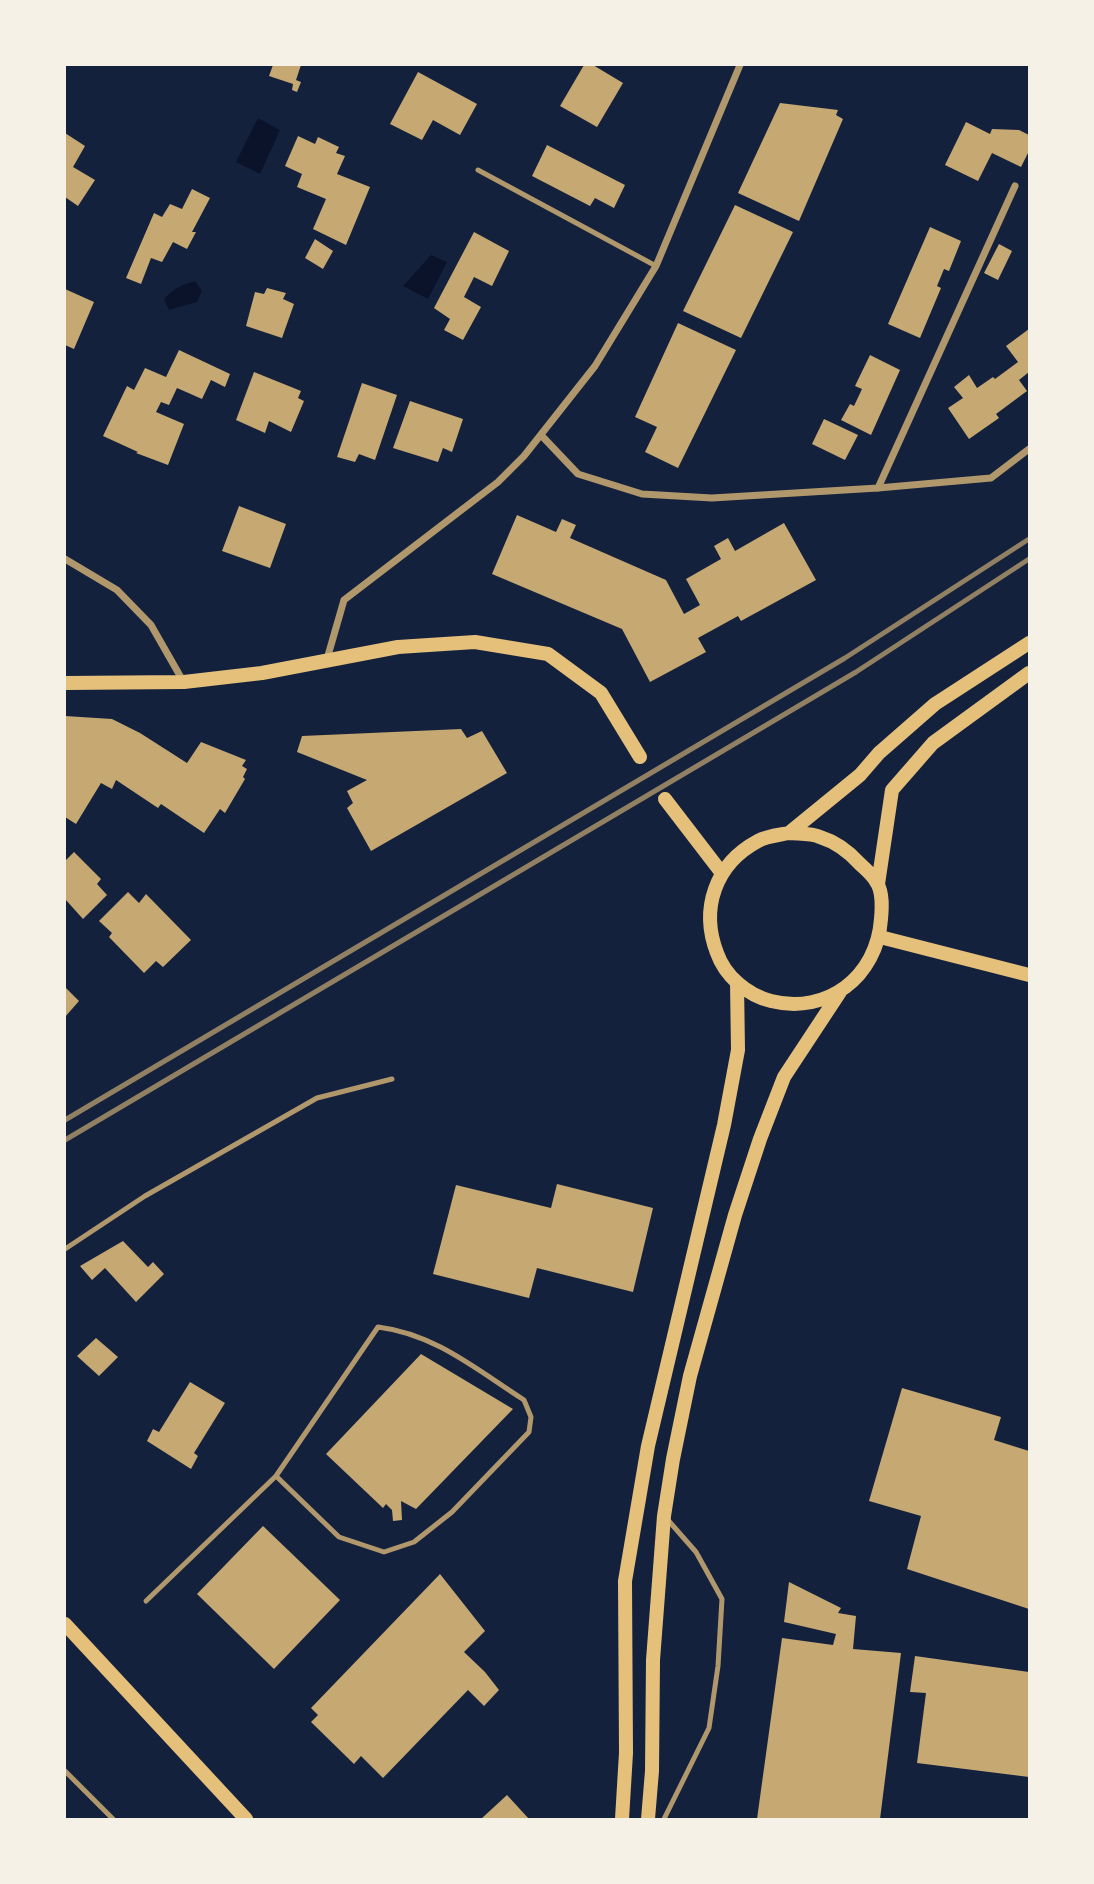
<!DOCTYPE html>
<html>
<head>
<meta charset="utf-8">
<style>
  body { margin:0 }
  #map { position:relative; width:1094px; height:1884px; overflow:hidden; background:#14213d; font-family:Karla,sans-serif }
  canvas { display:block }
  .frame { position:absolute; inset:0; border:66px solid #f6f1e7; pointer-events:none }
</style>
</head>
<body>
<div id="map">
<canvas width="1094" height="1884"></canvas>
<div class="frame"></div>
</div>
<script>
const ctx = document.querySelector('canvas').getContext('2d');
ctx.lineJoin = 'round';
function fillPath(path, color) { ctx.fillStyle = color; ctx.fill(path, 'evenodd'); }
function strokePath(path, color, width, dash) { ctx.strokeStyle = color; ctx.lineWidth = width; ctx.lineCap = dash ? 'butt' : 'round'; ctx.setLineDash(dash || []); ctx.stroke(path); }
const water = new Path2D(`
  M258 118 280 130 260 174 236 162Z
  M431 255 447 262 428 299 403 286Z
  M195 281 202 291 197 302 169 310 164 299C173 289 182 284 195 281Z`);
const building = new Path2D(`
  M273 65H301L296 80 301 82 297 92 292 90 293 84 269 76Z
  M584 65H593L623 83 597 127 560 106Z
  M418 72 477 104 460 135 433 120 422 140 390 124Z
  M780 103 838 110 836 115 843 119 799 221 738 193Z
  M966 122 990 134 992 129 1019 130 1029 135V151L1021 167 992 153 978 181 945 165Z
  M65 133 85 146 73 167 95 180 78 206 65 197Z
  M298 136 315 144 318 137 339 147 336 153 345 156 337 174 370 187 346 245 313 229 326 199 297 187 302 174 285 166Z
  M547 145 625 185 614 208 595 198 590 206 532 176Z
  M192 189 210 198 192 232H196L187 249 173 242 162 262 151 258 141 284 126 278 154 213 162 217 170 204 182 209Z
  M735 205 793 232 741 338 683 311Z
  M930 227 961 241 949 271 944 269 937 286 941 288 920 338 888 324Z
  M474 232 509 251 492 286 474 277 464 297 481 307 463 340 444 330 450 319 434 308Z
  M315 239 333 251 323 269 305 258Z
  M999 244 1012 251 998 280 984 273Z
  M267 288 286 293 283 299 294 304 282 338 246 326 255 292 264 294Z
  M65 289 94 302 74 349 65 345Z
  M678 323 736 350 678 468 645 452 657 427 635 417Z
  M1029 329V372L1019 380 1027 391 996 414 999 418 969 439 948 408 963 398 954 387 969 375 977 388 993 377 995 379 1018 362 1006 346Z
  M179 350 230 374 225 387 211 380 202 399 177 388 169 405 161 402 156 412 184 424 168 465 136 453 138 452 103 436 127 386 134 390 145 368 166 377Z
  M870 355 900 370 871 435 841 420 850 404 854 406 862 389 855 386Z
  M254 372 301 391 298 398 304 401 291 432 269 421 265 433 236 420Z
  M362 383 397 395 375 460 359 454 355 462 337 457Z
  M410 401 463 419 452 452 443 448 438 462 393 448Z
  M824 419 858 435 845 460 812 444Z
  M239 506 286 524 270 568 222 551Z
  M517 515 556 532 562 519 576 525 570 538 666 580 684 614 700 605 686 579 721 559 714 546 728 538 735 551 784 523 816 580 741 621 738 616 698 638 706 652 650 682 622 629 492 574Z
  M65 716 112 719 140 733 187 763 201 742 246 760 242 766 247 769 243 777 245 779 225 813 220 809 204 833 161 804 158 808 116 780 112 789 101 783 76 824 65 817Z
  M461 729 467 738 482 731 507 773 371 851 347 808 353 803 347 791 367 780 297 752 302 736Z
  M74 852 101 879 97 884 107 895 83 919 65 899V861Z
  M128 892 139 903 146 894 191 940 163 967 156 961 144 973 109 937 112 933 99 921Z
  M65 987 79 1001 65 1017Z
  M557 1184 653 1208 633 1292 537 1268 529 1298 433 1274 456 1185 551 1208Z
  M123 1241 148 1267 153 1262 164 1274 136 1302 105 1268 92 1280 80 1266Z
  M96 1338 118 1357 99 1376 77 1356Z
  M421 1354 513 1409 416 1509 401 1501 402 1520 393 1521 392 1510 386 1504 383 1508 326 1454Z
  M190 1382 225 1403 194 1453 198 1456 191 1469 147 1441 153 1429 159 1432Z
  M902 1388 1001 1417 994 1440 1029 1451V1609L907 1569 921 1516 869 1501Z
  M263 1526 340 1600 274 1669 197 1594Z
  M440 1574 485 1631 464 1652 485 1672 499 1690 484 1706 468 1690 383 1778 361 1756 354 1764 311 1722 318 1715 311 1708Z
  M789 1582 841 1608 838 1613 856 1616 853 1649 901 1653 880 1819H757L782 1638 833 1645 836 1634 784 1622Z
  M915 1656 1029 1672V1777L917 1763 926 1693 910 1692Z
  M507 1795 529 1819H481Z`);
const service = new Path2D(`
  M478 170 656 266
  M65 1249 145 1196 317 1098 392 1079
  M146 1601 276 1476 339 1537 384 1552 414 1542 452 1512 529 1432 531 1417 524 1400C477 1370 435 1334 378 1327L276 1476
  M65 1771 113 1819
  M664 1819 709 1728 718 1666 722 1599 696 1552 667 1519`);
const minor = new Path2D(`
  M541 435 578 474 642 494 712 498 878 488 991 478 1029 449
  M878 488 1015 186
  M65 559 117 590 151 625 183 681
  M327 659 344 600 498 482 524 456 595 366 656 266 740 65`);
const secondary = new Path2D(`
  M65 683 184 682 262 673 398 647 475 642 548 654 601 693 640 757
  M665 799 721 872
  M789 833C799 834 811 833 820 837 836 842 848 851 859 863 865 869 873 875 877 883 883 893 882 908 881 919 877 977 827 1015 771 1001 747 995 725 976 717 953 700 909 715 864 758 841 767 836 779 835 789 833Z
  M789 833 860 775 879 753 935 704 1029 643
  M878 884 892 790 933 743 1029 673
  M880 937 1029 975
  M65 1624 246 1819
  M622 1819 626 1753 625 1581 648 1446 724 1125 738 1050 737 983
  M648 1819 652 1771 653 1660 664 1516 673 1459 690 1376 735 1215 760 1139 784 1077 840 992`);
const rail = new Path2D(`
  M65 1120 845 658 1029 539
  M65 1140 856 672 1029 559`);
fillPath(water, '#0b132b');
fillPath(building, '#c6a872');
strokePath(service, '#b1986c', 5);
strokePath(minor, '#b1986c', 7);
strokePath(secondary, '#e5c07b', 14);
strokePath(rail, '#918062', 5);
</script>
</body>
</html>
